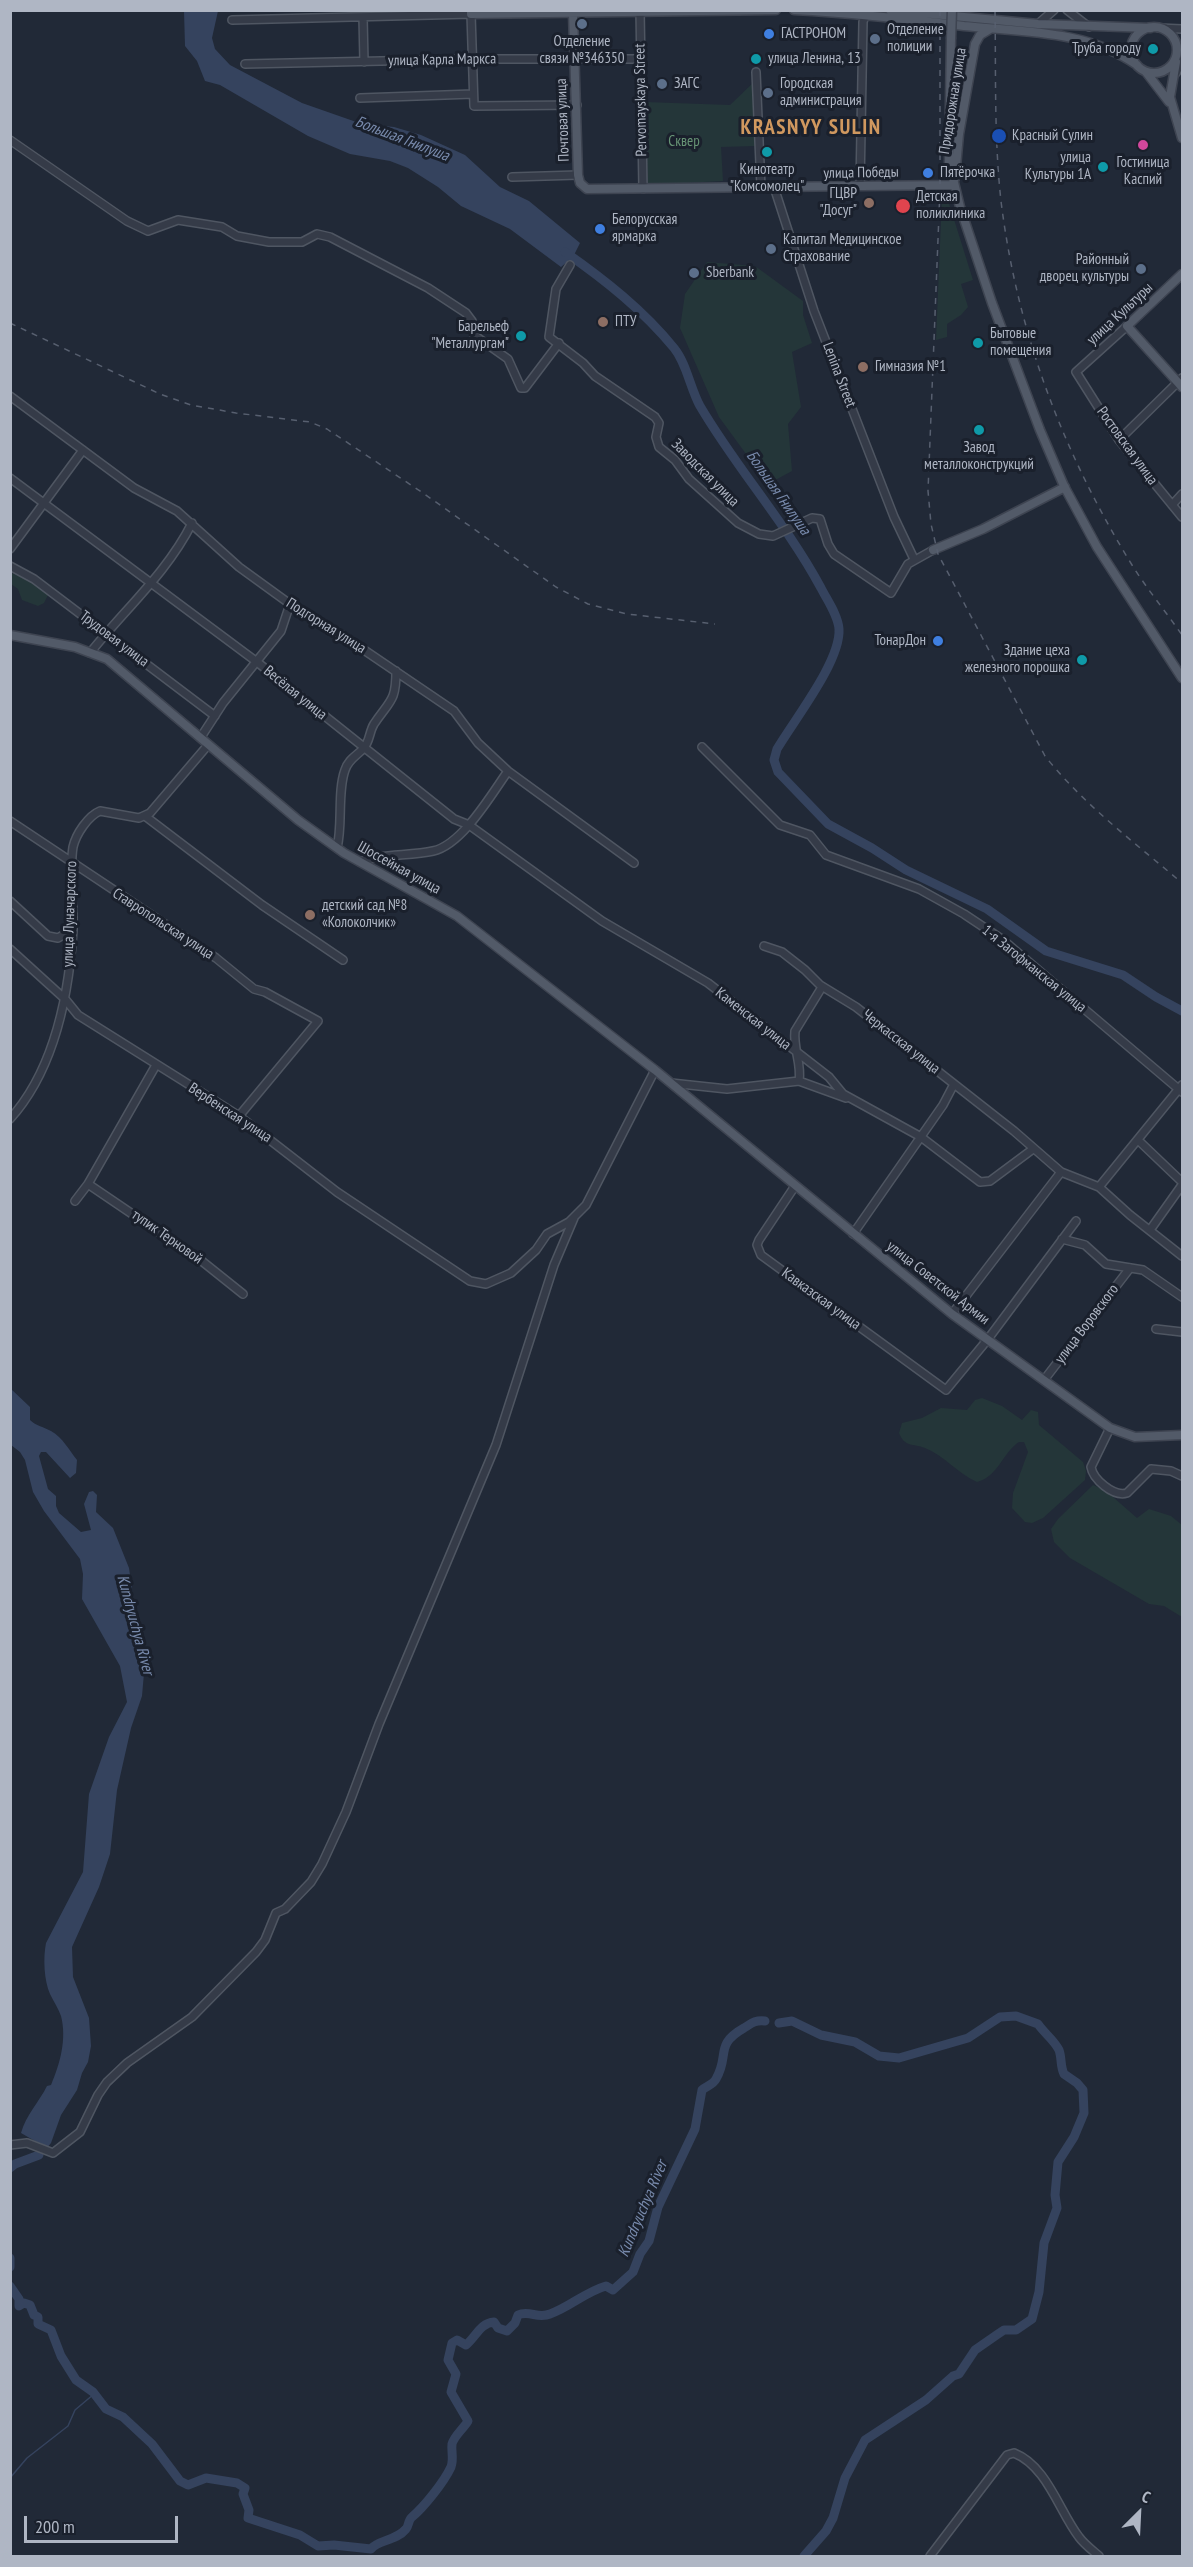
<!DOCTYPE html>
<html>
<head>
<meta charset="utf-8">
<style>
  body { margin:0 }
  #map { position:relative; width:1193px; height:2567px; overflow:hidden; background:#212937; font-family:"PT Sans Narrow",sans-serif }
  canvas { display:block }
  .frame { position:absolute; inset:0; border:12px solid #afb6c4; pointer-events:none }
  .north { position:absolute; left:1109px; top:2483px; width:60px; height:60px; -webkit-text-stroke:4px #1a202c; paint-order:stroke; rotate:24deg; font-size:16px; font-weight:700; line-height:24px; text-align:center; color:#afb6c4 }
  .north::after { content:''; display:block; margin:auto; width:21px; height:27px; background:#afb6c4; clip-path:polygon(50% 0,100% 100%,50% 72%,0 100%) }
  .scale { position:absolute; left:24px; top:2516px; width:154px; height:27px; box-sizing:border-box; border:3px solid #afb6c4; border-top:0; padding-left:8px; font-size:18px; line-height:21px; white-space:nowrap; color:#afb6c4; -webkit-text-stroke:4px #1a202c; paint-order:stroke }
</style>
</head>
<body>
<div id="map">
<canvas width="1193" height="2567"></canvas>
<div class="frame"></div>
<div class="north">С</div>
<div class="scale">200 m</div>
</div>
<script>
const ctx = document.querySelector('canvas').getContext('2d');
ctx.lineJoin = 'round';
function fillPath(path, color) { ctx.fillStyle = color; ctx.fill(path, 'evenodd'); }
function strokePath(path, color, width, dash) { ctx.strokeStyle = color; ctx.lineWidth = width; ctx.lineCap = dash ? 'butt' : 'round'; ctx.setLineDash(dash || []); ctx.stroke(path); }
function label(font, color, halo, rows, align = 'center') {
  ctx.font = font + ' "PT Sans Narrow",sans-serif'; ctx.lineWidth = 6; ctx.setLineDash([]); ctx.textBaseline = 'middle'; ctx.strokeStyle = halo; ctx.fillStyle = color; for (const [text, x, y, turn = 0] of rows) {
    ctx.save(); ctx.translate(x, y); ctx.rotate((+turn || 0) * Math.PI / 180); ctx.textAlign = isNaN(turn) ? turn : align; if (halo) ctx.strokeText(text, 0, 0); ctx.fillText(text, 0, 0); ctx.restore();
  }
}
const green = new Path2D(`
  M755 81V146L721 147 723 181 648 185 645 102 730 105Z
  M942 197H947L973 280 961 284 968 307 961 315 947 324V337L936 340Z
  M707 262 755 266 803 301V315L812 343 792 352 801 407 788 424 792 471 768 484 719 417 680 328 685 294Z
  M11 573 36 583 48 595 44 603 38 606 22 600 18 589 11 584Z
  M982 1398 1002 1406 1022 1420 1031 1410 1038 1412 1039 1425 1083 1462 1086 1471 1085 1480 1043 1518 1032 1523 1025 1522 1012 1508 1013 1493 1028 1452 1024 1442H1019C1003 1452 998 1477 977 1482 958 1474 944 1455 925 1448 913 1443 905 1448 899 1433L902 1423 922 1418 941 1408 967 1410 975 1400Z
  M1093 1485 1105 1490 1137 1518 1149 1509 1171 1516 1182 1525V1617L1164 1606 1149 1604 1070 1558 1054 1542 1051 1529 1058 1519Z`);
const water = new Path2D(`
  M184 11H218L212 38 215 49 230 65 302 103 362 124 394 127 421 135 465 155 500 187 529 201 580 243 573 257 561 267 510 229 461 206 438 187 408 168 390 161 350 154 308 136 220 85 205 81 197 61 185 46Z
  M10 1388 30 1407V1420C36 1426 44 1427 51 1431 63 1438 69 1450 77 1460L76 1473 70 1478 46 1452H41L39 1456 48 1489 56 1496V1506L59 1513 81 1532 91 1530 84 1504 89 1492 93 1491 97 1495 96 1512 113 1528 129 1568 144 1673 142 1696 131 1728 117 1790 110 1854 99 1887 72 1947 73 1977 89 2018 91 2046 88 2062 82 2073 77 2090 61 2115 51 2143 47 2148 21 2133C26 2115 39 2102 47 2086L51 2085C60 2064 67 2039 61 2016 58 2008 54 2002 50 1994 44 1980 43 1958 46 1943L83 1872 89 1794 109 1737 127 1702 120 1666 82 1599 83 1574 80 1559 44 1511 33 1492 25 1460 20 1452 11 1445Z`);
const stream = new Path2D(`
  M10 2478 27 2458 68 2426 75 2410 94 2394`);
const river = new Path2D(`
  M565 252C605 280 643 310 674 348 687 364 690 388 700 406 737 469 786 523 821 588 827 600 838 615 839 629 841 661 794 720 777 749L774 760 778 772 828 824 872 848 906 870 987 909 1046 951 1123 975 1156 997 1182 1011
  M779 2023 792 2021 821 2035 855 2042 879 2056 899 2058 968 2038 1000 2017 1016 2016 1038 2024C1045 2034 1054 2040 1059 2050 1062 2058 1060 2066 1064 2074L1077 2083 1083 2090 1084 2113 1074 2137 1058 2162 1055 2195 1057 2208 1044 2243 1039 2292 1032 2319 1016 2330H1004L998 2334 975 2350 959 2374 953 2376 926 2400 865 2440 845 2478 833 2518 826 2531 804 2556
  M10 2168 15 2164 39 2155
  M10 2258V2267
  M10 2286 19 2299V2306L24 2303 30 2305 34 2315 38 2317V2324L51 2330 61 2356 76 2380 93 2392 106 2409 123 2417 152 2444 180 2481 188 2485 206 2478 237 2483 245 2488 243 2494 249 2510 248 2518 300 2535 318 2546 334 2545 371 2549C378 2540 396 2541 406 2529 409 2526 408 2520 412 2517 424 2507 444 2482 451 2467 454 2459 451 2451 452 2444 454 2436 464 2428 468 2421L451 2392 456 2374 448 2360 452 2343 457 2340 466 2345C476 2337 480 2323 494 2322L498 2328 507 2331 515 2323 518 2315C529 2310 538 2319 550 2314 570 2307 585 2292 606 2286L613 2290 633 2272 640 2254 649 2241 658 2207 695 2129 702 2090C706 2086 713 2085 716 2079 730 2055 714 2045 744 2028 752 2023 755 2020 765 2021`);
const minor = new Path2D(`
  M640 10 643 189
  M1067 10 1089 27
  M363 17 364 62
  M232 20 471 14 474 106 577 105
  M1038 24 1054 10
  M1159 28 1182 29
  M245 64 472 59H639
  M756 72 761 187
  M1176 73 1182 61
  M360 98 473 94
  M10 140 127 221 148 231 178 220 222 227 237 236 269 242H302L317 234 330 237 428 288 466 313 472 321 474 335 508 359 521 388H525L559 343
  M512 177 578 175
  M860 186 863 22 865 16
  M774 187 814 311 894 517 914 559
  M570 265 556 289 549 337 583 363 595 376 655 417 659 423 656 437 659 447 675 460 689 479 738 523 759 534 773 536 812 518 820 519 828 544 834 554 891 593 908 564 933 550
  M1127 326 1076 372 1119 440 1182 517
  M10 396 134 488 177 511 239 567 290 604 316 622 342 635 454 711 478 743 508 771 634 863
  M1119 440 1182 378
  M10 478 257 662 454 819 469 825 602 921 708 983 829 1077 843 1094 921 1137 980 1182 990 1181 1033 1149
  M1172 505 1182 494
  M10 549 83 450
  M10 566 34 579 215 716
  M90 653C124 610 167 573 192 523
  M201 737 223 703 281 631 290 604
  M702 747 780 825 810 835 826 855 919 889 964 914 1003 940 1182 1092
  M145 816 262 905 343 960
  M10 821 216 958 254 989 265 992 318 1021 239 1116
  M337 848C343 824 337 792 345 770 348 760 356 756 363 749 370 742 369 732 374 724 390 700 396 702 396 671
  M360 862C378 854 411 856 433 851 462 845 491 795 508 771
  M10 901 48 936 58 938 73 929
  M764 946 782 952 805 970 820 985 856 1007 1014 1131 1061 1172 1099 1187 1130 1215 1182 1256
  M10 949 65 999 78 1015 239 1116 337 1192 470 1281 486 1284 511 1273 536 1250 547 1234 569 1222 586 1205 655 1070
  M799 1081C802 1064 793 1049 795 1031L822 987
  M671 1083 727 1089 799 1081 846 1098
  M10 1119C55 1069 69 995 73 930 74 904 69 872 73 847 76 834 88 816 100 811L139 818 150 813 208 745
  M1138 1140 1182 1182
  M88 1184 203 1262 243 1294
  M795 1186 759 1240 757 1245 761 1255 946 1390 988 1339 1076 1221
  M1099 1187 1182 1085
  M75 1201 88 1184 156 1065
  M1150 1230 1182 1185
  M853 1234 943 1105 954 1084
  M1062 1239 1085 1245 1106 1264 1143 1270 1182 1297
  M952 1314 1061 1172
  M1156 1329 1182 1332
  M1044 1380 1130 1268
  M1110 1428 1091 1467C1093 1479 1113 1497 1127 1493L1151 1469 1171 1471 1182 1476
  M10 2145 27 2143 53 2153 80 2132 98 2095 107 2082 127 2063 192 2017 256 1952 265 1940 276 1913 285 1909 311 1882 322 1864 346 1812 379 1724 496 1445 554 1265 574 1218
  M930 2556 1007 2455 1014 2453C1047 2466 1059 2511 1079 2537 1084 2544 1092 2550 1099 2556`);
const major = new Path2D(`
  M471 10V14L776 10
  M794 10C851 13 908 19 964 26 1023 32 1087 30 1137 65
  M890 10 1038 24 1151 28
  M573 13 578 175 580 183 587 189 954 185
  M1131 50a23 23 0 1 1 46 0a23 23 0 1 1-46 0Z
  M951 39 949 162 960 207 992 303 1040 430 1064 486 1097 547 1182 678
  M1176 62 1170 97 1182 138
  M1146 72 1169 102
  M955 178 959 134 975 44 980 35 990 29
  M1182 274 1127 326 1182 387
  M933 550 983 529 1065 487
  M10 635 75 647 107 659 298 820 344 853 457 916 655 1070 952 1314 1110 1428 1135 1437 1182 1435`);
const rail = new Path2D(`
  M940 10V189L928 491 931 524 938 554 1045 756C1084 805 1134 842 1182 883
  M995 10C996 74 994 138 1001 201 1017 332 1063 453 1132 565 1147 589 1166 612 1182 635
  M10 323 160 394 191 405 236 413 310 422 327 429 423 493 556 587 588 604 627 614 715 624`);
const majorBridge = new Path2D(`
  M951 39 952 10`);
const markers = [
  [582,24,6,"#5c6f8a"],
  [769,34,6,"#3f7fe0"],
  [875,39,6,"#5c6f8a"],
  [1153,49,6,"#0f9aa8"],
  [756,59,6,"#0f9aa8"],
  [662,84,6,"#5c6f8a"],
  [768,93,6,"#5c6f8a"],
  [999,136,8,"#1a4fb4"],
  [1143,145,6,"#d1479c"],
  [767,152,6,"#0f9aa8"],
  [1103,167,6,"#0f9aa8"],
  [928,173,6,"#3f7fe0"],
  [869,203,6,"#8d6e63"],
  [903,206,8,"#e0444e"],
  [600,229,6,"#3f7fe0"],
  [771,249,6,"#5c6f8a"],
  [1141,269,6,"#5c6f8a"],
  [694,273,6,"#5c6f8a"],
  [603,322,6,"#8d6e63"],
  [521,336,6,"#0f9aa8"],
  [978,343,6,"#0f9aa8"],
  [863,367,6,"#8d6e63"],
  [979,430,6,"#0f9aa8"],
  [938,641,6,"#3f7fe0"],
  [1082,660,6,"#0f9aa8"],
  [310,915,6,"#8d6e63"]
];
const poiNames = [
  ["Отделение",887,30],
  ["полиции",887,47],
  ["ГАСТРОНОМ",781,34],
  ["Отделение",582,42,"center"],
  ["связи №346350",582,59,"center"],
  ["Труба городу",1141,49,"right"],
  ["улица Ленина, 13",768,59],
  ["ЗАГС",674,84],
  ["Городская",780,84],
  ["администрация",780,101],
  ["Красный Сулин",1012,136],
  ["улица",1091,158,"right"],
  ["Культуры 1А",1091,175,"right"],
  ["Гостиница",1143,163,"center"],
  ["Каспий",1143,180,"center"],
  ["Кинотеатр",767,170,"center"],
  ["\"Комсомолец\"",767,187,"center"],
  ["Пятёрочка",940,173],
  ["ГЦВР",857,194,"right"],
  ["\"Досуг\"",857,211,"right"],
  ["Детская",916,197],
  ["поликлиника",916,214],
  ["Белорусская",612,220],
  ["ярмарка",612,237],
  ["Капитал Медицинское",783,240],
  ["Страхование",783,257],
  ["Районный",1129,260,"right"],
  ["дворец культуры",1129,277,"right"],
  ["Sberbank",706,273],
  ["ПТУ",615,322],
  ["Барельеф",509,327,"right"],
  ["\"Металлургам\"",509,344,"right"],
  ["Бытовые",990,334],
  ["помещения",990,351],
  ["Гимназия №1",875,367],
  ["Завод",979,448,"center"],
  ["металлоконструкций",979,465,"center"],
  ["ТонарДон",926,641,"right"],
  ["Здание цеха",1070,651,"right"],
  ["железного порошка",1070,668,"right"],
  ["детский сад №8",322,906],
  ["«Колоколчик»",322,923]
];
const streetNames = [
  ["улица Карла Маркса",442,60,-1],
  ["Pervomayskaya Street",641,100,-91],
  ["Придорожная улица",953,101,-81],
  ["Почтовая улица",563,120,-92],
  ["улица Победы",861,173,-1],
  ["улица Культуры",1120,314,-43],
  ["Lenina Street",839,375,69],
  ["Ростовская улица",1127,446,54],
  ["Заводская улица",705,473,45],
  ["Подгорная улица",326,626,32],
  ["Трудовая улица",114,639,37],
  ["Весёлая улица",295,693,39],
  ["Шоссейная улица",399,868,29],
  ["улица Луначарского",70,914,-88],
  ["Ставропольская улица",163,924,33],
  ["1-я Загофманская улица",1034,969,39],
  ["Каменская улица",753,1019,38],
  ["Черкасская улица",901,1042,38],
  ["Вербенская улица",230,1113,33],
  ["тупик Терновой",167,1237,35],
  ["улица Советской Армии",938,1283,38],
  ["Кавказская улица",821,1299,36],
  ["улица Воровского",1087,1324,-53]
];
const parkNames = [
  ["Сквер",684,142]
];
const waterNames = [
  ["Большая Гнилуша",402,139,21],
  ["Большая Гнилуша",778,493,55],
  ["Kundryuchya River",135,1625,75],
  ["Kundryuchya River",643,2209,-67]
];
const districtNames = [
  ["KRASNYY SULIN",811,128]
];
fillPath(green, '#243639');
fillPath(water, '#35435e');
strokePath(stream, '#35435e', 1.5);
strokePath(river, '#35435e', 9);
strokePath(minor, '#4f5662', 10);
strokePath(major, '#3e4451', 11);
strokePath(minor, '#353b48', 7);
strokePath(major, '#525a68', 8);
strokePath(rail, '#575f6f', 1.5, [6, 6]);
strokePath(majorBridge, '#3e4451', 11, []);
strokePath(majorBridge, '#525a68', 8);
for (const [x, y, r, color] of markers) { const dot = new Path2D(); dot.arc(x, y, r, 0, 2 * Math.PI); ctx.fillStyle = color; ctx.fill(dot); strokePath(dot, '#1a202c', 2); }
label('15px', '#afb6c4', '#1a202c', poiNames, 'left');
label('15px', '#afb6c4', '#1a202c', streetNames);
label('15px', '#679475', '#1a202c', parkNames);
label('italic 16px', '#788aac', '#1a202c', waterNames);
ctx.letterSpacing = '1.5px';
label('bold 21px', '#d0985f', '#1a202c', districtNames);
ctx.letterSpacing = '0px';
</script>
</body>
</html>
